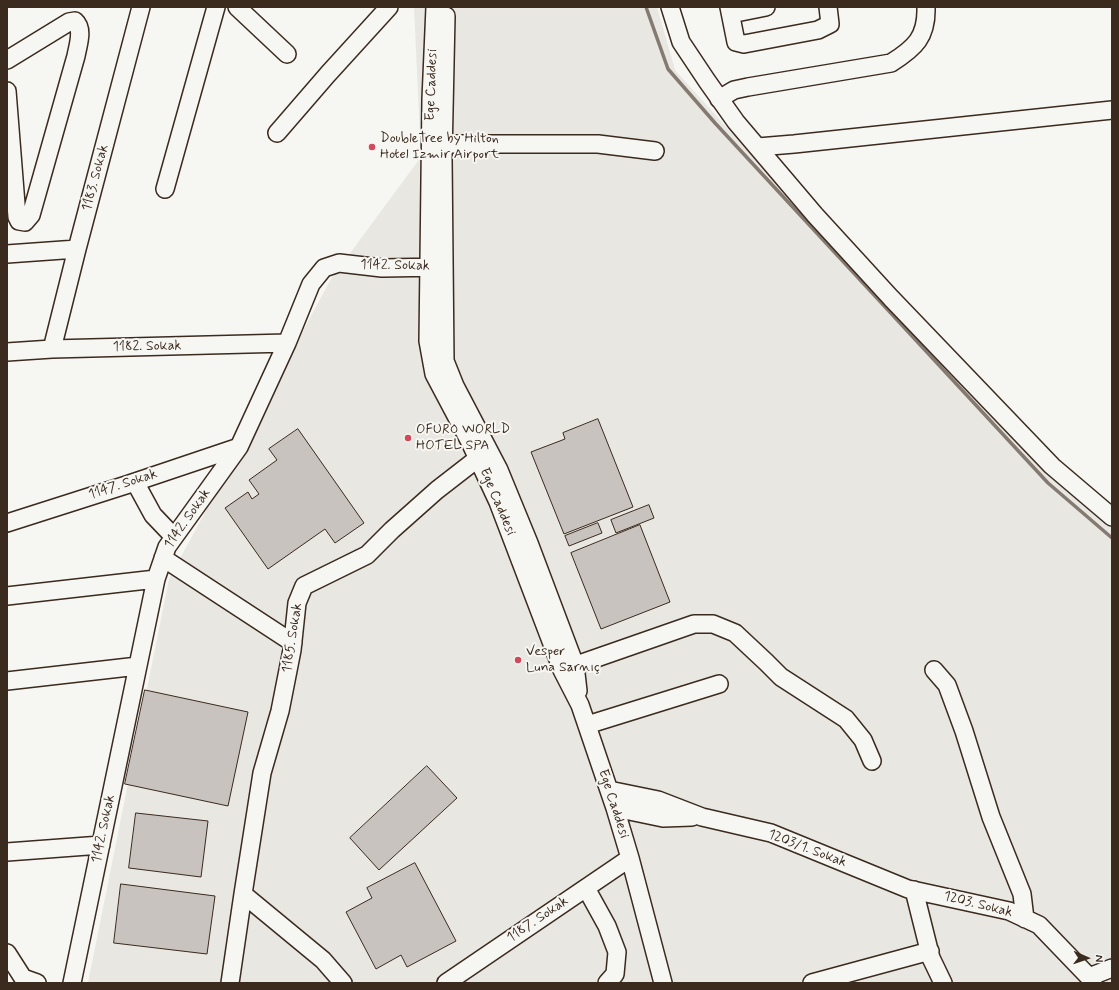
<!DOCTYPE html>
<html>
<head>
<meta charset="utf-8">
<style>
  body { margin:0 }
  #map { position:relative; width:1119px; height:990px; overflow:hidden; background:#f6f6f2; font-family:Mynerve,sans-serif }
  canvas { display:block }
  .frame { position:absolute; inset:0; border:8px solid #3b2a1e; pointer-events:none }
  .north { position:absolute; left:1067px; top:938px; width:40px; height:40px; -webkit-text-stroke:3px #f6f6f2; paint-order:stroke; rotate:92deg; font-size:11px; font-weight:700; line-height:16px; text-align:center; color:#3b2a1e }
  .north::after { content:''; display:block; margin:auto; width:14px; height:18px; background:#3b2a1e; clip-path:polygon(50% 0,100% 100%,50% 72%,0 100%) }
</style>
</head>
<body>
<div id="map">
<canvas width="1119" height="990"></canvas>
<div class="frame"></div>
<div class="north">N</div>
</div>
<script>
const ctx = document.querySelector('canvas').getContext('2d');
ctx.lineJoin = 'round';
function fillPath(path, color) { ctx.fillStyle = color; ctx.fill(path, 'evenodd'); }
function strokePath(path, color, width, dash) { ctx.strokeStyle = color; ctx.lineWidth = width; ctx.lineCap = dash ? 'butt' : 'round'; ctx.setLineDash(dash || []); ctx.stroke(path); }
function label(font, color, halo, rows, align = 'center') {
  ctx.font = font + ' Mynerve,sans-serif'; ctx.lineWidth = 4; ctx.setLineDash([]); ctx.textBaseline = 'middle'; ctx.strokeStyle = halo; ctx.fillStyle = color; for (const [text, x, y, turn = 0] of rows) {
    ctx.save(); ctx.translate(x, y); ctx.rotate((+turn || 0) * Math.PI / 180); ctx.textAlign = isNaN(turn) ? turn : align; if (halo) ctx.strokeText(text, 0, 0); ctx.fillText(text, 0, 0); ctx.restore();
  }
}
const built = new Path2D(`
  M414 7H657L675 70 755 159 1044 468 1112 527V983H88L169 579 331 279 421 157Z`);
const stream = new Path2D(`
  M646 7 668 69 715 123 1048 483 1112 538`);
const building = new Path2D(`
  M598 419 633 507 564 534 531 452 565 439 563 433Z
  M298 429 364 523 335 543 325 529 268 569 225 508 248 492 252 499 259 494 249 480 277 460 269 449Z
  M649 505 654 518 616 533 611 520Z
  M598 523 602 533 569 546 565 536Z
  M640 525 670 602 601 629 571 553Z
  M145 690 248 712 228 806 125 784Z
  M427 766 457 798 379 870 350 838Z
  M136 813 208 821 201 877 129 868Z
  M415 863 456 941 407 967 401 955 376 969 346 912 372 898 367 888Z
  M121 884 215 896 207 954 114 943Z`);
const minor = new Path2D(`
  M237 7 287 54
  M435 7 431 99 428 341 434 374 470 442 498 502 562 670 580 705 615 808 630 858 663 983
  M670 7 681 42 707 81 736 122 815 215 891 298 1052 466 1112 517
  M729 7 736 42 744 44 818 30 830 24 828 7
  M731 14 766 7
  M446 16 443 157 445 361 455 386 499 470 529 543 575 665 578 691
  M7 60 69 22 75 21C84 29 78 45 76 56L31 215 25 222 19 221 17 217 7 91
  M719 99 734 90 748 87 891 63C915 48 927 37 926 7
  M277 133 328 74 389 7
  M443 144H598L655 151
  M758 147 794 144 1112 110
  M165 189 216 7
  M7 254 77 249
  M52 349 77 249 141 7
  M7 352 52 349 287 343
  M135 482 153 515 174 537
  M7 523 126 485 239 447
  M163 558 293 643
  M7 596 156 579
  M565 669 694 624H713L735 633 766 662 781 677 846 719 863 740 872 761
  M934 670 947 685 964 731 991 817 1022 894 1025 919
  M7 681 138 666
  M587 725 719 684
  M609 790 658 800 702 817 771 833 908 889 1009 911 1039 925 1089 977 1093 983
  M615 808 663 818 692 817
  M7 852 101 845
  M586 888 607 926 617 952 615 974 607 983
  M914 890 931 958 943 983
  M7 953 23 978 37 983
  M1089 977 1112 968
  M72 983 156 579 167 547 239 447 287 343 311 284 324 268 339 263 382 268 444 267
  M230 983 243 894
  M343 983 323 960 243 894 262 773 280 711 292 650 297 603 304 586 367 555 392 530 437 490 486 452
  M446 983 630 858
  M812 983 930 951`);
const markers = [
  [372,147,4,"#d1495b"],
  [408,438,4,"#d1495b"],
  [518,660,4,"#d1495b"]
];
const streetNames = [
  ["Ege Caddesi",432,85,-88],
  ["1183. Sokak",96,178,-75],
  ["1142. Sokak",395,266,1],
  ["1182. Sokak",147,347,-1],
  ["1147. Sokak",123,485,-18],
  ["Ege Caddesi",497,502,67],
  ["1142. Sokak",188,519,-55],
  ["1185. Sokak",293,638,-81],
  ["Ege Caddesi",613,804,72],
  ["1142. Sokak",104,829,-78],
  ["1203/1. Sokak",807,849,21],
  ["1203. Sokak",978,905,14],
  ["1187. Sokak",538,920,-34]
];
const poiNames = [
  ["DoubleTree by Hilton",380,139],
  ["Hotel Izmir Airport",380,155],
  ["OFURO WORLD",416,430],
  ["HOTEL SPA",416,446],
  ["Vesper",526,652],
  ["Luna Sarnıç",526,668]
];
fillPath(built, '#e8e7e2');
strokePath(stream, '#857a71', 3.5);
fillPath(building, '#c8c3be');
strokePath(building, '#3b2a1e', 1);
strokePath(minor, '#3b2a1e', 20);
strokePath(minor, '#f6f6f2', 17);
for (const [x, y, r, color] of markers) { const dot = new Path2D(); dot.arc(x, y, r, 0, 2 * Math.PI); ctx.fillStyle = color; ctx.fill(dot); strokePath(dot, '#f6f6f2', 1.5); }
label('14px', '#3b2a1e', '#f6f6f2', streetNames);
label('14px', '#3b2a1e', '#f6f6f2', poiNames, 'left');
</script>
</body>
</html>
